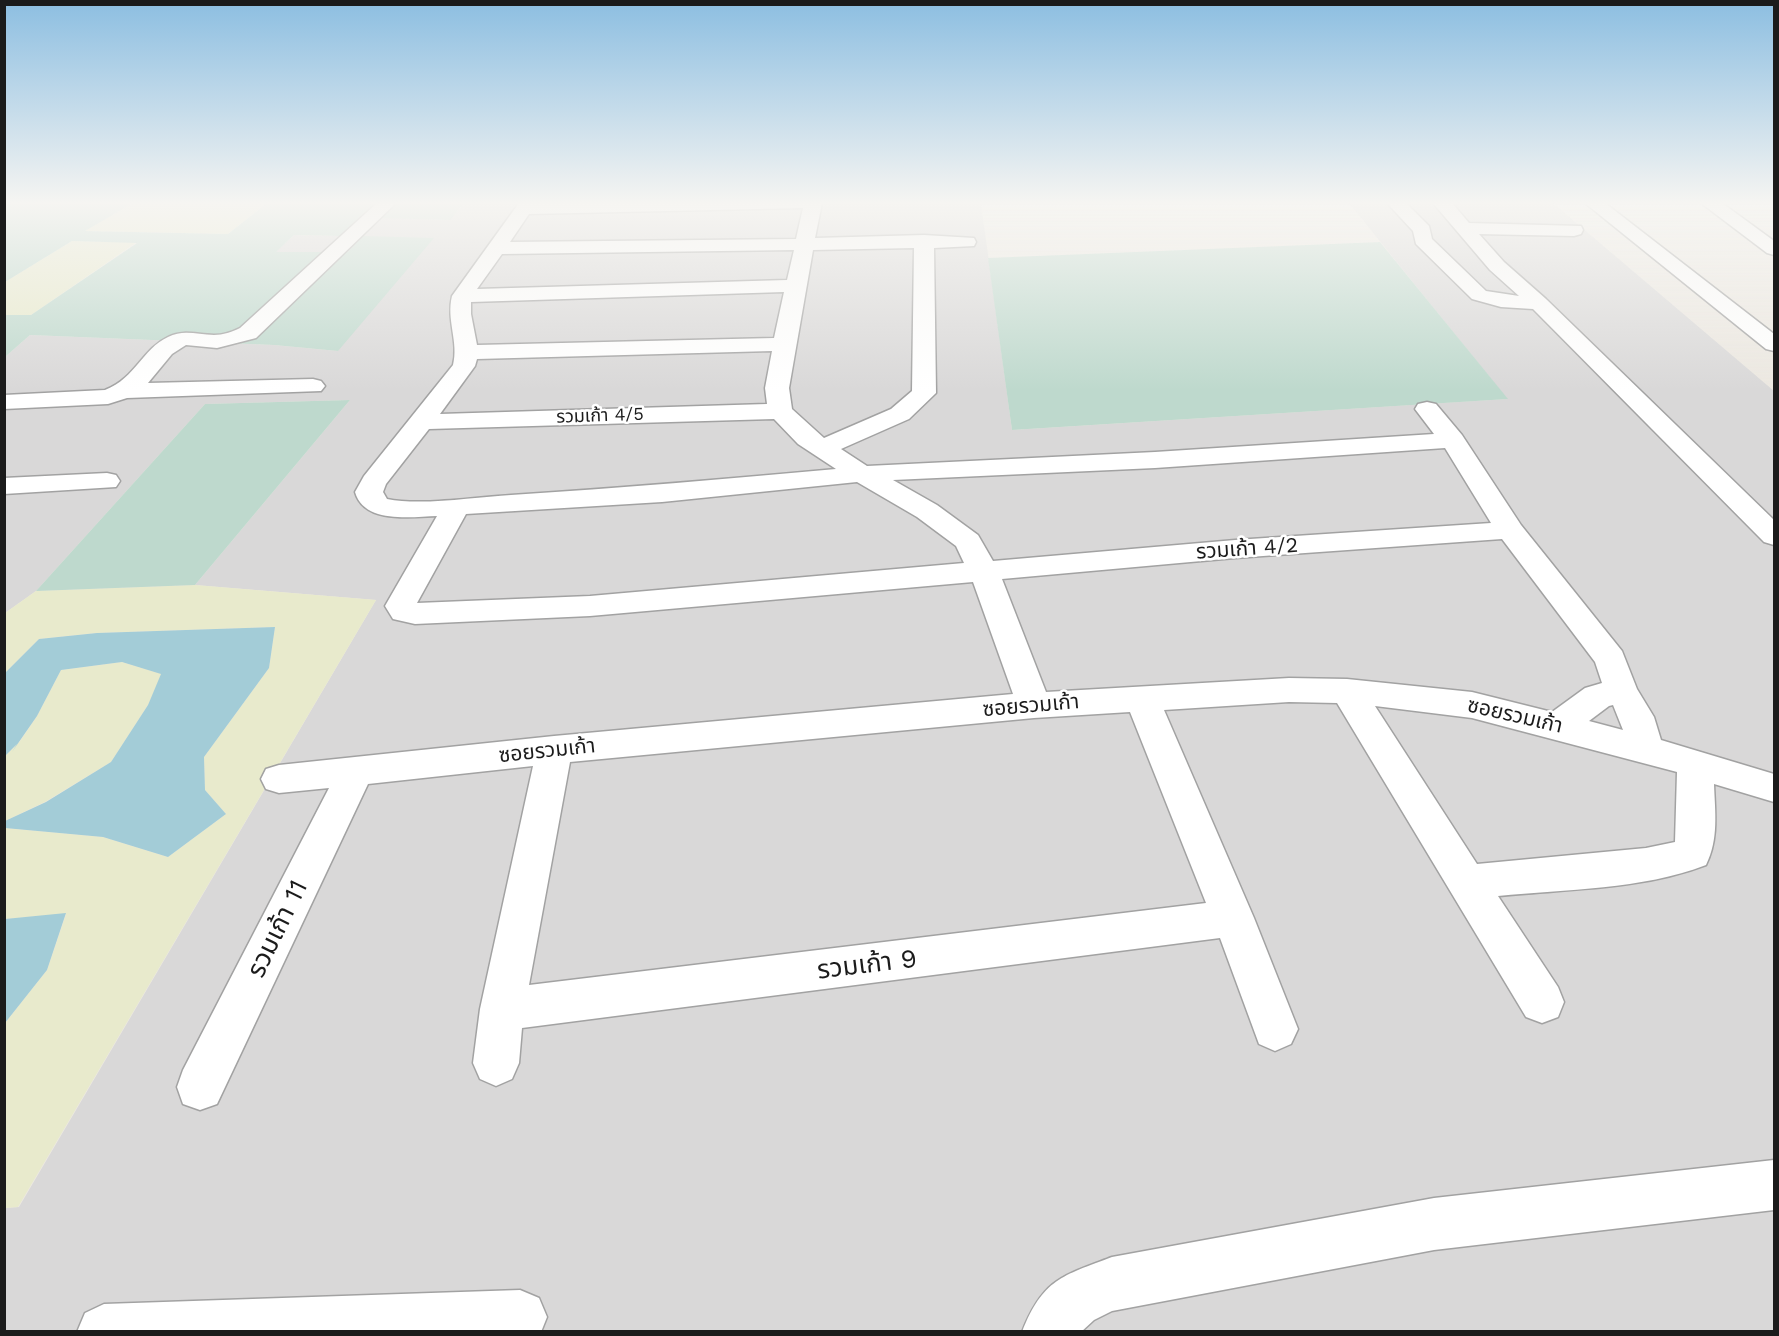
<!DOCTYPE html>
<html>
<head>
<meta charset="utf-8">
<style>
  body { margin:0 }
  #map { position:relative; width:1779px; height:1336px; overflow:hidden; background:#ece8e1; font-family:"Work Sans",sans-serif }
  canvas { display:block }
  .frame { position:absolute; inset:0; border:6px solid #1b1b1b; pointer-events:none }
</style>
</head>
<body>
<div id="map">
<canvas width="1779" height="1336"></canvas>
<div class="frame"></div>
</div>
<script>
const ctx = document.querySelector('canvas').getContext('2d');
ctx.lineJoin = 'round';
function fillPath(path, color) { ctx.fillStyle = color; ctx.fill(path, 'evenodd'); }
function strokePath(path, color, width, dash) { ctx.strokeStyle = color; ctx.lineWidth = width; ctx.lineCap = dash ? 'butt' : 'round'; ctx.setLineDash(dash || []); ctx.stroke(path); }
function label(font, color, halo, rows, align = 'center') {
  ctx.font = font + ' "Work Sans","Noto Sans Thai",sans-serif'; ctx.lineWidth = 5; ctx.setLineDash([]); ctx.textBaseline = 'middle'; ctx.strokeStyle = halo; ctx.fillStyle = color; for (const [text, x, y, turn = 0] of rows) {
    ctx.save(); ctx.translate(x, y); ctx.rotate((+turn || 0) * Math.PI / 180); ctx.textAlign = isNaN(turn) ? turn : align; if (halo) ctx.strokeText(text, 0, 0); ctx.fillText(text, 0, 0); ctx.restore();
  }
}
const residential = new Path2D(`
  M376 203H397L381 217 449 220 464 203H981L1012 430 1507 399 1349 203H1553L1774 391V1331H5L4 1208 19 1207 376 600 195 585 350 400 205 404 36 591 5 613V357L30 335 274 345 338 351 348 252H275L294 235 340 236Z`);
const farmland = new Path2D(`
  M133 203H267L228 234 84 231Z
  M72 241 137 242 31 315H5V282Z
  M195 585 376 600 18 1207 5 1208V1023L47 970 66 914 5 919V828L103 837 168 857 226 814 205 790 204 757 269 668 275 627 97 633 39 639 5 673V613L36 591Z
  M122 662 162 674 148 705 111 762 45 802 5 821V756L20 741 37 716 61 670Z`);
const wetland = new Path2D(`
  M4 203H133L85 231 228 234 267 203H376L340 236 294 235 276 252H348L362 236 434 238 338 351 274 345 30 335 5 357V315H31L137 243 72 241 5 282Z
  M397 203H464L450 220 380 218Z
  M1380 242 1508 399 1012 430 988 258Z
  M350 400 195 585 36 591 205 404Z`);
const water = new Path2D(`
  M275 627 269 668 204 757 205 790 226 814 168 857 103 837 5 828V821L46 802 111 762 148 705 161 674 122 662 61 670 37 716 12 752 17 744 5 756V673L39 639 97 633Z
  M66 913 47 970 5 1023V919Z`);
const minor = new Path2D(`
  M377 203H396L256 338 217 348 186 345 172 354 148 383 313 379 321 381 325 386 321 391 127 398 108 404 4 409V395L105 390C136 378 142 349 168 337 184 329 197 335 214 335 223 335 232 332 240 328Z
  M519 203H822L815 238 924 235 974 238 976 242 974 246 934 248 936 393 909 419 841 449 867 466 1155 452 1434 434 1415 409 1418 404 1427 402 1436 404 1462 435 1521 525 1622 651 1637 689 1654 717 1661 740 1774 774V802L1714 784C1715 812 1719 839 1706 865 1641 890 1567 889 1498 896L1558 987 1564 1002 1558 1017 1542 1023 1526 1017 1337 703 1289 702 1164 710 1254 918 1298 1029 1291 1044 1275 1051 1259 1044 1220 938 522 1028 519 1063 512 1079 496 1086 480 1079 473 1063 480 1009 533 766 368 784 217 1104 200 1110 183 1104 177 1087 183 1070 329 788 279 793 266 789 261 779 266 769 279 765 554 736 1013 694 973 582 590 616 415 624 393 619 385 606 437 516C411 517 364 524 355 492L364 476 453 365C459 342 446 320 452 296ZM803 208 796 239 510 242 529 214ZM914 248 912 391 891 409 824 438 792 409 789 388 813 250ZM794 250 787 280 477 289 502 254ZM784 292 774 338 477 345 471 314V302ZM772 351 765 388 767 404 440 414 475 366 477 359ZM774 419 798 444 836 469C727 479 619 488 511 495 475 497 421 506 387 499L383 492 386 484 429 429ZM1445 448 1491 523 1235 540 993 561 978 535 937 505 893 480 1155 468ZM857 482 917 517 956 546 964 563 590 596 417 603 466 514 662 502ZM1502 539 1595 662 1602 683 1585 688 1552 712 1472 692 1347 679 1289 678 1046 692 1002 579 1235 558ZM1613 705 1623 730 1589 721 1609 706ZM1375 706 1472 718 1677 772 1675 842 1646 848 1477 864ZM1130 712 1206 903 529 985 570 762 1034 718Z
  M1387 203H1406L1429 226 1432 239 1486 291 1519 296 1490 270 1433 203H1452L1469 223 1581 226 1583 230 1581 234 1574 236 1479 234 1504 262 1546 299 1774 520V545L1764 542 1533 309 1501 307 1472 299 1416 244 1413 231Z
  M1585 203H1605L1774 334V351L1766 349Z
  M1701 203H1722L1774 241V255L1767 253Z
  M107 473 116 475 120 481 116 487 4 494V478Z
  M1774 1160V1210L1434 1250 1112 1311 1094 1320 1081 1332H1022C1043 1279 1062 1276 1112 1257L1434 1198Z
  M520 1290 539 1298 547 1317 541 1332H77L85 1313 104 1304Z`);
const farStreetnames = [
  ["รวมเก้า 4/5",600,416,-2]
];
const streetNames = [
  ["รวมเก้า 4/2",1247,549,-4],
  ["ซอยรวมเก้า",1031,706,-5],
  ["ซอยรวมเก้า",1515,716,13],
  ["ซอยรวมเก้า",547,751,-6]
];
const nearStreetnames = [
  ["รวมเก้า 11",278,929,-64],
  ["รวมเก้า 9",867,965,-7]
];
fillPath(residential, '#d9d8d8');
fillPath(farmland, '#e8eacc');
fillPath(wetland, '#bed9cd');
fillPath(water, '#a3ccd7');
strokePath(minor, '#a2a2a2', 3);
fillPath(minor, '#fff');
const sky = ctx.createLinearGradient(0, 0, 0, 390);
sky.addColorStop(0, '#8cbee1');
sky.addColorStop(0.52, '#f6f5f2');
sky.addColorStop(1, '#f6f5f200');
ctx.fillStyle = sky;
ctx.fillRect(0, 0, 1779, 390);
label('18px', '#1b1b1b', '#fff', farStreetnames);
label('21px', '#1b1b1b', '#fff', streetNames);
label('26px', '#1b1b1b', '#fff', nearStreetnames);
</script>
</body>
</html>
